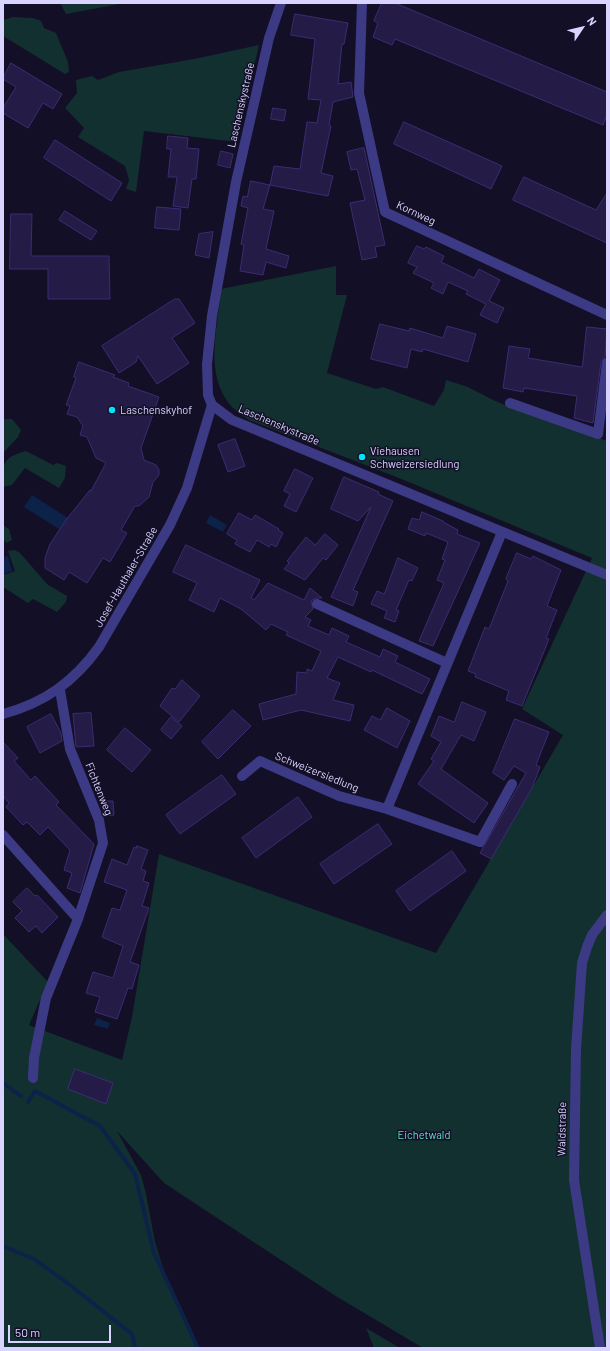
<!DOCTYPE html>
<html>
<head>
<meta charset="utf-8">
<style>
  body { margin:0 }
  #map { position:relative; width:610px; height:1351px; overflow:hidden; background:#130f26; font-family:Barlow,sans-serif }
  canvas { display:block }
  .frame { position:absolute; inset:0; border:4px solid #d9d4ff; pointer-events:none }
  .north { position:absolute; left:562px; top:8px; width:40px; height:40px; -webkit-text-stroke:3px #130f26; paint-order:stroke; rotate:55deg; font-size:11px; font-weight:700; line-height:16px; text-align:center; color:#d9d4ff }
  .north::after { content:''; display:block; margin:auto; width:14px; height:18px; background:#d9d4ff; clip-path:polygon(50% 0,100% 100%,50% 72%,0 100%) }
  .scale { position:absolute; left:8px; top:1325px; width:103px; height:18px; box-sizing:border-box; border:2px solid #d9d4ff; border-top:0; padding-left:5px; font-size:12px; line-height:14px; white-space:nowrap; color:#d9d4ff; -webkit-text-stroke:3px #130f26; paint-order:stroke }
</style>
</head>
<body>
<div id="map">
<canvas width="610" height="1351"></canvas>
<div class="frame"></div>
<div class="north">N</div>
<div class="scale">50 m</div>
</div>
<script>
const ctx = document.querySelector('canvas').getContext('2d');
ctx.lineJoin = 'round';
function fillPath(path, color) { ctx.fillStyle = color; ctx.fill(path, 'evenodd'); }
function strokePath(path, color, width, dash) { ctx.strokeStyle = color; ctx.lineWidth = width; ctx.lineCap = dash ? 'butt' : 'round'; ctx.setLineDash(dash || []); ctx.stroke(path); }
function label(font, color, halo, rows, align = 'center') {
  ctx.font = font + ' Barlow,sans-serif'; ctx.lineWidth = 3; ctx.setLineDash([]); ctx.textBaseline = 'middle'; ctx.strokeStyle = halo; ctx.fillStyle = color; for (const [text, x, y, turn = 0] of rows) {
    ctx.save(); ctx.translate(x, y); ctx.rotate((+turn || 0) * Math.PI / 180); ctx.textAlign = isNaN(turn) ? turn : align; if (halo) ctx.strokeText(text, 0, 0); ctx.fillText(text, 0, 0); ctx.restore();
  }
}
const green = new Path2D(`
  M60 3H125L66 14Z
  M13 17 33 18 41 21 44 28 56 33 68 62 69 72 65 74 3 36V20Z
  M259 45 237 142 144 131 136 192 126 189 129 180 125 166 78 137 84 128 65 108 77 93 76 80 92 76 98 80 119 72 194 59Z
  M336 266V295H347L327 373 376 389 383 387 434 406 444 390 446 380 468 387 493 400 525 413 607 441V1348H423L334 1295 164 1183 117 1131 141 1175 146 1194 155 1242 163 1268 199 1348H3V934L48 982 29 1025 122 1060 132 1017 159 854 436 953 563 735 522 709 592 558 399 478 249 420C244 416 237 412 232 407 203 375 218 328 221 289Z
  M3 419H12L21 430 18 437 3 453Z
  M26 451 53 465 57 463 66 466 65 478 59 488 25 468 12 485 3 487C3 464 1 458 26 451Z
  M3 525 9 529 12 540 6 543 3 539Z
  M15 550 20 553 47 584 67 596 66 602 57 612 33 599 28 603 3 587V575L15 571 8 551Z
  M366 1328 400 1348H374Z`);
const water = new Path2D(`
  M32 495 68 518 59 529 24 507Z
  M210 515 227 525 223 532 206 523Z
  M8 556 12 571 3 574V558Z
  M97 1018 110 1023 108 1029 94 1025Z`);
const stream = new Path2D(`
  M3 1083 21 1096
  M28 1102 35 1091 100 1126 135 1174 154 1253 198 1348
  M3 1246 34 1259 66 1282 132 1334 135 1348`);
const building = new Path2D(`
  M382 3H395L607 92V115L603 125 395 39 392 45 373 37 378 23 374 21Z
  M295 14 348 23 344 44H342L338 84 351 82 353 97 333 102 329 125 331 126 321 173 333 176 328 196 270 185 274 166 300 169 307 122 317 123 321 100 308 99 315 39 291 35Z
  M11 63 62 94 53 109 43 103 28 128 3 113V108L16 87 3 79Z
  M273 108 286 110 284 121 271 119Z
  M404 122 502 166 491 189 394 144Z
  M168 136 188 138 187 148 199 149 196 179H192L188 208 173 206 177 177H168L171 149H167Z
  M55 140 122 183 111 201 44 158Z
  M364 148 385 245 375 247 377 257 362 260 350 203 365 200 357 169 351 170 347 152Z
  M221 151 233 154 230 168 218 165Z
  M524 177 596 210 607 193V243L513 200Z
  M251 181 270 185 263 209 274 211 266 249 289 256 286 268 266 262 263 275 240 271 244 245 241 244 248 208 241 206 243 196 247 197Z
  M157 207 181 209 179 230 155 228Z
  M65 211 97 231 91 240 59 220Z
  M11 214H32L31 256H109L110 299H48V269H10Z
  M213 232 209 258 195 255 199 234Z
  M417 246 424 249 426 247 444 256 441 262 474 278 479 269 500 280 489 301 504 308 497 323 480 315 486 304 466 294 468 291 448 282 443 294 431 288 434 283 413 273 417 267 408 263Z
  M175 299H179L195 323 172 338 189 363 157 384 138 356 136 362 119 373 102 346Z
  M380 324 409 331 410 328 443 338 447 326 476 334 468 362 423 349 422 352 411 349 407 368 371 359Z
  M587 327 607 329 605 357 601 362 593 423 574 418 577 396 524 388 523 392 503 388 509 346 530 349 528 358 582 367Z
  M79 362 115 375 113 377 129 383 128 386 159 397 141 448 144 460 156 465 159 470V475L153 482 149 497 139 506H135L121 530 127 533 110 562 103 558 87 583 69 572 64 580 45 568V558L50 544 66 520 90 490 91 491 106 463 96 458 87 437 80 435 83 426 77 417 67 414 70 406 66 405 76 378 74 377Z
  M235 439 245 466 228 472 218 445Z
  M295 469 313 478 296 512 284 506 290 494 284 491Z
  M344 477 379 492 378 494 393 501 353 590 358 592 353 606 331 597 371 507 358 521 331 509Z
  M422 512 443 521V522L458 530 457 534 480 543 433 646 419 641 444 583 437 580 445 560 442 559 448 542 426 533 425 536 408 529 412 518 419 520Z
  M239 513 252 520 255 515 279 529 278 530 283 533 276 547 271 544 269 547 257 540 250 552 235 544 237 540 227 534Z
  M325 534 338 545 326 560 323 558 305 580 284 569 289 563 287 561 306 537 315 545Z
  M186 545 260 580 251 598 254 600 268 583 304 600 310 588 322 598H316L311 601 313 609 305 617 311 620 308 626 329 635 332 628 349 636 346 642 380 657 383 649 398 656 395 662 430 679 422 694 372 670 371 672 338 657 327 678 340 683 333 700 354 705 350 721 301 710 263 720 259 704 296 694 297 672 307 673V669L312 671 321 651 286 635 288 632 271 624 266 630 241 609 220 598 214 612 189 600 197 583 173 572Z
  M517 553 531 559 533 556 561 570 547 606 557 610 546 638 549 639 522 706 506 700 509 691 475 677 476 674 468 671 485 627 489 629 508 581 506 579Z
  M398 558 418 568 412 581 409 580 396 610 399 611 395 622 384 618 387 611 371 604 377 591 384 594Z
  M182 680 200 696 179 722 160 706 172 688 175 689Z
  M462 702 486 712 474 741 461 735 441 769 488 803 474 823 418 784 434 761 431 759 441 742 431 736 439 716 454 722Z
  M387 708 410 721 397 748 364 730 372 716 380 720Z
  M233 710 251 726 218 759 202 742Z
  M91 713 94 746 76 747 73 714Z
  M51 714 61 733 62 741 40 753 27 727Z
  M171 717 182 726 171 739 161 730Z
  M515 719 549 732 536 765 540 767 532 788 491 859 480 853 526 773 514 766 504 780 493 773Z
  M125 728 151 750 132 772 107 750Z
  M3 742 18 758 14 761 31 780 35 776 59 802 56 805 94 844 80 893 67 888 72 873 64 870 70 850 48 827 40 835 27 822 23 825 6 807 9 803 3 796Z
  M222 775 236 794 180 834 166 815Z
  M298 797 312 817 256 858 242 838Z
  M102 801H113L114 815 104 816Z
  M378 824 392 844 334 884 320 864Z
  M137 846 148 850 141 869 146 871 143 881 149 883 142 906 149 908 130 962 139 965 132 989 128 988 117 1019 95 1012 100 997 86 993 93 972 113 978 123 946 102 937 112 908 120 910 127 890 104 882 112 859 127 865 134 847 136 848Z
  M452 851 466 871 410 911 396 891Z
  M27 888 35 896 37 895 58 917 42 933 36 926 29 932 15 918 22 911 13 902Z
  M75 1069 113 1083 106 1104 68 1089Z`);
const minor = new Path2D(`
  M362 3 359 93 385 212 607 315
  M510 403 598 434 607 363
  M317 604 447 663
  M3 714C44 703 74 682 99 647L170 525 187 488 212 405
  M242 776 260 761 339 796 387 809 480 842 512 784
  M387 809 502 532
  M3 835 78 919
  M33 1078 34 1058 46 998 78 919 103 843 99 820 70 749 60 690
  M600 1348 574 1180 576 1049 582 963 587 947 592 935 607 915`);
const tertiary = new Path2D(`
  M281 3 269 38 236 182 212 316 207 364 208 395 212 405 232 420 607 575`);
const markers = [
  [112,410,4,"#00e5ff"],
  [362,457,4,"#00e5ff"]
];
const streetNames = [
  ["Laschenskystraße",241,105,-77],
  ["Kornweg",416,213,25],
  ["Laschenskystraße",279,425,23],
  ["Josef-Hauthaler-Straße",126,577,-60],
  ["Schweizersiedlung",317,772,22],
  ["Fichtenweg",99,789,68],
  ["Waldstraße",562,1129,-89]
];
const poiNames = [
  ["Laschenskyhof",120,410],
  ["Viehausen",370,451],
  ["Schweizersiedlung",370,464]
];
const parkNames = [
  ["Eichetwald",424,1135]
];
fillPath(green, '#12302f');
fillPath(water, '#0c2248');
strokePath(stream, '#0c2248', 4);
fillPath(building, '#241b47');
strokePath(building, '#3b2d73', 1);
strokePath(minor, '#3d3a85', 10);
strokePath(tertiary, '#3d3a85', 10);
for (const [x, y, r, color] of markers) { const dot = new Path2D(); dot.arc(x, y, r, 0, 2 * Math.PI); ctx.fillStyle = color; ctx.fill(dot); strokePath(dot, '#130f26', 1.5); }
label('11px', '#d9d4ff', '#130f26', streetNames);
label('11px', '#d9d4ff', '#130f26', poiNames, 'left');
label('11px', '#5fe0c0', '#130f26', parkNames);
</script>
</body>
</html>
